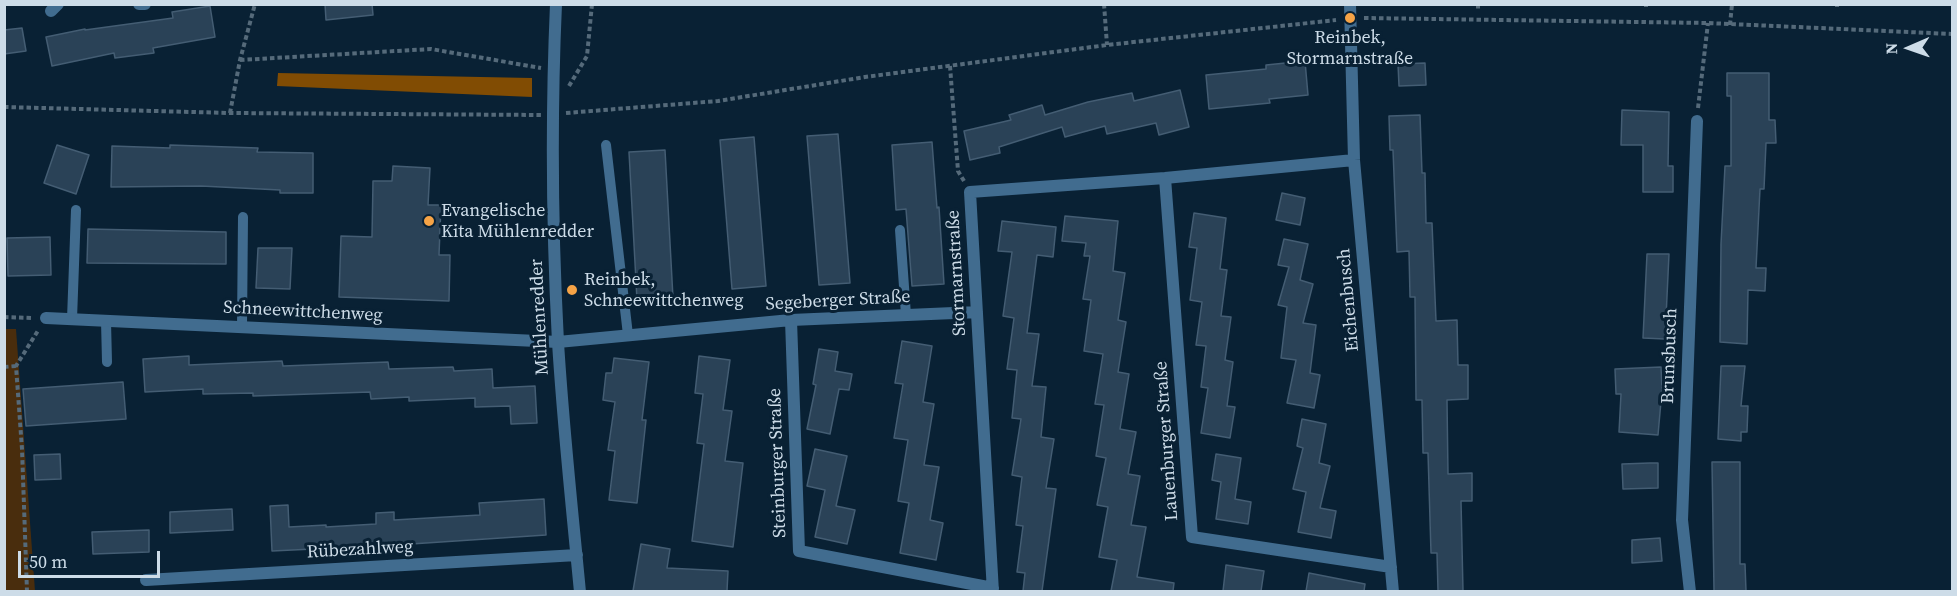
<!DOCTYPE html>
<html>
<head>
<meta charset="utf-8">
<style>
  body { margin:0 }
  #map { position:relative; width:1957px; height:596px; overflow:hidden; background:#092134; font-family:"Source Serif 4",serif }
  canvas { display:block }
  .frame { position:absolute; inset:0; border:6px solid #cddce8; pointer-events:none }
  .north { position:absolute; left:1879px; top:18px; width:60px; height:60px; -webkit-text-stroke:4px #092134; paint-order:stroke; rotate:268deg; font-size:16px; font-weight:700; line-height:24px; text-align:center; color:#cddce8 }
  .north::after { content:''; display:block; margin:auto; width:21px; height:27px; background:#cddce8; clip-path:polygon(50% 0,100% 100%,50% 72%,0 100%) }
  .scale { position:absolute; left:18px; top:551px; width:142px; height:27px; box-sizing:border-box; border:3px solid #cddce8; border-top:0; padding-left:8px; font-size:18px; line-height:21px; white-space:nowrap; color:#cddce8; -webkit-text-stroke:4px #092134; paint-order:stroke }
</style>
</head>
<body>
<div id="map">
<canvas width="1957" height="596"></canvas>
<div class="frame"></div>
<div class="north">N</div>
<div class="scale">50 m</div>
</div>
<script>
const ctx = document.querySelector('canvas').getContext('2d');
ctx.lineJoin = 'round';
function fillPath(path, color) { ctx.fillStyle = color; ctx.fill(path, 'evenodd'); }
function strokePath(path, color, width, dash) { ctx.strokeStyle = color; ctx.lineWidth = width; ctx.lineCap = dash ? 'butt' : 'round'; ctx.setLineDash(dash || []); ctx.stroke(path); }
function label(font, color, halo, rows, align = 'center') {
  ctx.font = font + ' "Source Serif 4",serif'; ctx.lineWidth = 6; ctx.setLineDash([]); ctx.textBaseline = 'middle'; ctx.strokeStyle = halo; ctx.fillStyle = color; for (const [text, x, y, turn = 0] of rows) {
    ctx.save(); ctx.translate(x, y); ctx.rotate((+turn || 0) * Math.PI / 180); ctx.textAlign = isNaN(turn) ? turn : align; if (halo) ctx.strokeText(text, 0, 0); ctx.fillText(text, 0, 0); ctx.restore();
  }
}
const green = new Path2D(`
  M5 329H16L35 591H5Z`);
const water = new Path2D(`
  M278 73 532 78V97L277 86Z`);
const building = new Path2D(`
  M325 4H372L373 15 326 20Z
  M210 6 215 37 153 48 154 53 115 58 114 53 52 66 46 37 85 29V30L173 18 172 12Z
  M22 28 26 51 4 54V30Z
  M1305 61 1308 95 1269 99 1270 103 1209 109 1206 75 1266 69V65Z
  M1425 63 1426 85 1399 86 1398 64Z
  M1727 73H1769V120H1775L1776 143H1766L1764 189H1760L1756 268H1766L1765 291 1748 290 1747 344 1720 342 1721 244 1725 166H1731V96H1727Z
  M1180 90 1189 127 1159 135 1156 123 1107 134 1105 126 1065 137 1062 127 999 147 1000 153 970 160 964 131 1011 120 1009 115 1042 105 1045 115 1088 102 1132 93 1134 101Z
  M1622 110 1669 112 1668 166H1673V192H1643V145H1621Z
  M1420 115 1422 173H1425L1426 223H1432L1436 321 1457 320 1458 365H1468V399L1447 400 1448 474 1472 473V501H1461L1463 591H1438L1437 553H1431L1428 453H1423L1422 400H1416L1415 297H1410L1409 251 1397 252 1393 150H1390L1389 116Z
  M838 134 850 283 819 285 807 136Z
  M754 137 766 286 732 289 720 140Z
  M932 142 937 208 939 207 944 284 912 286 906 209 896 210 892 145Z
  M57 145 89 155 76 194 44 183Z
  M170 145 258 148 257 152 313 153V193H280V190L201 186 111 187 112 146 170 148Z
  M665 150 673 298 637 300 629 152Z
  M393 166 430 168 428 205H441L439 255H450L449 301 339 297 341 236 372 237 373 181H392Z
  M1282 193 1305 198 1300 225 1276 220Z
  M1194 213 1226 218 1220 269 1227 270 1221 316 1231 317 1225 360 1233 362 1227 406 1235 407 1230 438 1201 433 1208 388 1201 387 1206 346 1196 345 1202 302 1190 300 1197 248 1189 247Z
  M1065 216 1118 221 1113 271 1125 273 1118 320 1126 322 1118 372 1129 374 1120 429 1136 432 1128 474 1140 476 1131 525 1146 527 1137 577 1174 583 1173 591H1111L1117 560 1099 557 1108 507 1097 505 1106 458 1096 456 1104 405 1095 404 1103 354 1084 351 1091 300 1083 299 1090 256H1084L1086 243 1062 241Z
  M1002 221 1056 227 1053 257 1037 255 1027 333 1039 334 1032 386 1046 387 1041 437 1054 439 1046 488 1056 489 1042 591H1023L1025 573 1017 572 1023 526 1016 525 1022 477 1012 475 1021 419 1012 418 1017 370 1007 369 1014 318 1003 316 1012 252 998 251Z
  M88 229 226 232V264L87 263Z
  M50 237 51 275 8 276 7 238Z
  M1284 239 1308 244 1300 280 1313 284 1303 323 1316 325 1310 373 1320 375 1314 408 1287 403 1296 360 1281 358 1287 307 1278 305 1289 267 1278 265Z
  M258 248H292L290 289 256 288Z
  M1647 254H1669L1665 339 1643 338Z
  M902 341 932 346 923 402 934 404 924 465 939 467 930 520 943 523 936 560 900 553 909 503 898 501 908 440 894 438 903 384 895 383Z
  M819 349 838 352 835 371 852 374 849 390 839 389 830 434 807 429 816 385 813 384Z
  M189 356V365L282 361 283 366 388 362 389 369 453 367 454 371 492 369 493 388 535 386 537 423 511 424 510 406 475 407V398L409 401V397L371 399 370 392 253 396V393L203 394V389L145 392 143 359Z
  M699 356 730 360 723 410 732 411 725 461 743 463 733 547 692 541 704 444 697 443 703 394 695 393Z
  M614 358 649 362 642 420H646L637 503 609 500 615 451 608 450 615 402 603 400 606 373H612Z
  M1721 366H1745L1741 406H1748L1747 432H1741V441L1718 439Z
  M1661 367 1662 390 1658 435 1619 432 1621 394H1616L1615 369Z
  M123 382 126 419 26 426 23 389Z
  M1302 419 1326 424 1319 463 1330 466 1320 508 1336 511 1331 538 1298 532 1306 492 1293 489 1303 448 1297 446Z
  M815 449 847 456 836 506 855 510 847 544 815 537 825 490 807 486Z
  M60 454 61 479 35 480 34 455Z
  M1216 454 1241 458 1235 499 1251 502 1248 524 1216 519 1221 482 1212 480Z
  M1712 462H1740V564H1745L1746 591H1714Z
  M1650 463H1658V488L1623 489 1622 464Z
  M544 499 546 535 396 545 272 551 270 506 288 505 289 527 326 525V527L376 524V513L394 512V520L480 515 479 503Z
  M232 509 233 530 170 533V512Z
  M149 530V552L93 554 92 532Z
  M1660 538 1662 561 1632 563V540Z
  M641 544 670 549 667 568 728 571 727 591H633Z
  M1226 565 1264 571 1261 591H1223Z
  M1309 573 1365 584 1364 591H1306Z`);
const path = new Path2D(`
  M1104 4 1107 45
  M1478 4V9
  M1646 4V7
  M1837 4V7
  M1364 18 1708 23 1952 34
  M1730 25 1732 4
  M240 60 431 49 541 68
  M950 66 958 171 964 181
  M569 86 587 56 592 4
  M4 107 230 113 541 115
  M1698 108 1708 23
  M230 113 240 60 255 4
  M566 113 718 101 865 77 1107 45 1336 20
  M4 317 33 318
  M4 367 16 366
  M27 592 22 449 16 366 39 329`);
const lane = new Path2D(`
  M606 145 628 335
  M900 230 906 315
  M72 319 76 210
  M106 321 107 362
  M242 327 243 217`);
const street = new Path2D(`
  M139 4H145
  M556 4C551 117 552 229 558 342 563 425 572 508 580 592
  M1350 4 1354 160 1393 592
  M51 11 58 4
  M1165 178 1192 537 1391 567
  M46 318 558 342 791 320 977 312
  M791 320 799 551 993 588
  M146 580 577 555
  M993 592 970 192 1165 178 1354 160
  M1690 592 1682 520 1697 121`);
const markers = [
  [1350,18,6,"#f5a346"],
  [429,221,6,"#f5a346"],
  [572,290,6,"#f5a346"]
];
const poiNames = [
  ["Reinbek,",1350,38,"center"],
  ["Stormarnstraße",1350,59,"center"],
  ["Evangelische",441,211],
  ["Kita Mühlenredder",441,232],
  ["Reinbek,",584,280],
  ["Schneewittchenweg",584,301]
];
const streetNames = [
  ["Stormarnstraße",957,273,-93],
  ["Eichenbusch",1349,300,-95],
  ["Segeberger Straße",838,301,-3],
  ["Schneewittchenweg",303,312,3],
  ["Mühlenredder",540,317,-93],
  ["Brunsbusch",1670,356,-88],
  ["Lauenburger Straße",1167,441,-94],
  ["Steinburger Straße",778,463,-92],
  ["Rübezahlweg",360,550,-3]
];
fillPath(green, '#492d0d');
fillPath(water, '#814c03');
fillPath(building, '#2a4257');
strokePath(building, '#445d73', 1.5);
strokePath(path, '#556a7a', 4, [4.5, 3]);
strokePath(lane, '#416c8f', 10);
strokePath(street, '#416c8f', 12);
for (const [x, y, r, color] of markers) { const dot = new Path2D(); dot.arc(x, y, r, 0, 2 * Math.PI); ctx.fillStyle = color; ctx.fill(dot); strokePath(dot, '#092134', 2); }
label('18px', '#cddce8', '#092134', poiNames, 'left');
label('18px', '#cddce8', '#092134', streetNames);
</script>
</body>
</html>
